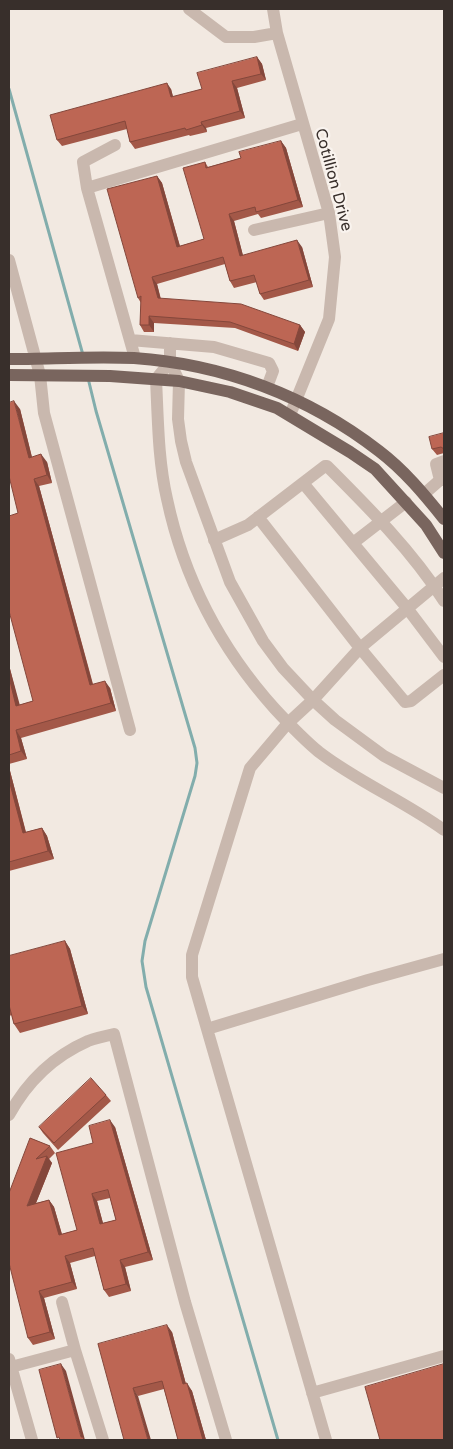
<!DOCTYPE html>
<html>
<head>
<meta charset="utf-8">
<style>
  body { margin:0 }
  #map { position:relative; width:453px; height:1449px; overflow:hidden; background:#f2e9e1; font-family:"Varela Round",sans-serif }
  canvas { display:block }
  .frame { position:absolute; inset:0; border:10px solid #382f2b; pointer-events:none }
</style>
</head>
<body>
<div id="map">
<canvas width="453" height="1449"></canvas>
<div class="frame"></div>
</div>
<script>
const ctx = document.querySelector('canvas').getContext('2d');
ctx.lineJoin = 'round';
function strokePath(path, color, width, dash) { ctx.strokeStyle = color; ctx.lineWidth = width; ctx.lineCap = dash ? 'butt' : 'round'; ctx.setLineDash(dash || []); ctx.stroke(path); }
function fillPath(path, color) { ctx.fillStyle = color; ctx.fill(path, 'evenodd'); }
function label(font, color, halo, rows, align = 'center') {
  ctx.font = font + ' "Varela Round",sans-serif'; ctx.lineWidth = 4.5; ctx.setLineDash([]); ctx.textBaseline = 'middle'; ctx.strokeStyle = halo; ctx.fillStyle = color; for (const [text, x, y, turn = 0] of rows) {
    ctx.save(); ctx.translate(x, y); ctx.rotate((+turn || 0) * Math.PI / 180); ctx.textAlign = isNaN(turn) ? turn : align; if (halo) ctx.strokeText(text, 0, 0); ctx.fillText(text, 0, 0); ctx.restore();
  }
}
const stream = new Path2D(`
  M9 89 83 355
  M88 378 96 411 195 748 197 763 195 776 145 941 142 961 146 987 278 1440`);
const minor = new Path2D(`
  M189 9 226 37H254L277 33
  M273 9 277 33 329 213 335 257 329 319 290 415
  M115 145 83 162 87 188 135 358
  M87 188 302 124
  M254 230 329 213
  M9 260 40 375 44 413 130 730
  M130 340 214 347 269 363 273 371 267 387
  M170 343V362L179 381 178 419 181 441 186 462 230 582 263 641 283 668 313 700 335 720 384 756 444 788
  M170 362 156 379C158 419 158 460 167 499 184 579 221 649 275 709 289 724 303 739 319 752 358 782 404 801 444 830
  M444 461 436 464 440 480H444
  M303 483 407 608 444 657
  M424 494 440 480
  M258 517 360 648 405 702 411 701 444 675
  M214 540 248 525 325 466H327C369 508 412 551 444 601
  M353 543 406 502
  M207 1029 368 980 444 959
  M9 1115C27 1082 54 1056 88 1041 96 1038 105 1036 114 1034L185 1302 226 1440
  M62 1302 75 1350
  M9 1359 32 1440
  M11 1367 75 1350 103 1440
  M312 1393 444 1356
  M326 1440 192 977V955L250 768 288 723 313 700 360 648 444 578`);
const major = new Path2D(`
  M9 359C50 359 92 356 134 358 223 364 308 396 379 451 404 470 424 494 444 519
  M9 375 110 376 179 381 230 392 277 408 350 452 375 469 426 525 444 553`);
const wall = new Path2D(`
  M257 57 262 64 266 80 237 88 245 118 206 128 207 132 190 136 189 135 135 149 130 142 127 129 62 146 57 140 171 89 173 97 202 89Z
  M281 141 286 148 303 207 261 218 258 214 234 221 243 256 302 247 313 287 264 300 260 294 257 282 234 288 230 281 225 264 157 284 161 299 300 325 305 332 298 351 235 328 154 323V332H144L140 325 141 303 138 298 157 176 162 183 180 246 204 239 205 162 208 167 241 158Z
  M20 409 32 457 47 462 52 483 39 486 93 684 110 688 116 711 21 738 27 759 9 764V665L19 705 33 701 18 513Z
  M444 433V453L437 455 432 449Z
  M9 767 26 832 42 828 47 836 54 859 9 871Z
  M65 941 70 949 88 1014 20 1033 14 1024 12 1015 9 1016V956Z
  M106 1095 111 1101 58 1150 43 1133 39 1127Z
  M115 1127 153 1260 125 1267 131 1291 109 1297 104 1290 95 1256 70 1263 77 1289 44 1298 55 1339 33 1345 28 1338 30 1138 50 1146 55 1153 49 1159 52 1163 36 1203 49 1200 54 1207 62 1234 77 1230 93 1143ZM110 1198 116 1220 103 1223 97 1201Z
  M172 1332 186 1384 192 1391 206 1440H178L164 1389 138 1396 98 1344Z`);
const shadedWall = new Path2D(`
  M257 57 262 64 266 80 261 74Z
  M232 81 237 88 245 118 240 111Z
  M167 83 171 89 175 104 171 97Z
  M201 122 206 128 207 132 202 125Z
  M281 141 286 148 303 207 298 200Z
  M157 176 162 183 182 254 177 247Z
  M229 214 234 221 245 263 240 256Z
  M297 240 302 247 313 287 309 280Z
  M152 277 157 284 162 305 158 298Z
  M149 316 154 323V332L149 325Z
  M300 325 305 332 298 351 294 344Z
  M14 401 20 409 34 466 29 458Z
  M41 454 47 462 52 483 47 475Z
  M34 479 39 486 95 693 90 685Z
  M9 665 22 713 16 706 9 677Z
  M105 681 110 688 116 711 111 703Z
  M16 730 21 738 27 759 21 751Z
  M9 767 28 841 23 833 9 780Z
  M42 828 47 836 54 859 48 851Z
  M65 941 70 949 88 1014 82 1006Z
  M110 1120 115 1127 153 1260 148 1252Z
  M47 1156 52 1163 32 1213 27 1206Z
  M92 1194 97 1201 105 1231 100 1224Z
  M49 1200 54 1207 64 1242 59 1235Z
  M65 1256 70 1263 77 1289 72 1282Z
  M120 1260 125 1267 131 1291 126 1284Z
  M39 1291 44 1298 55 1339 50 1332Z
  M167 1325 172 1332 188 1392 183 1384Z
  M61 1364 66 1371 85 1440H83L81 1437Z
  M187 1383 192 1391 206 1440H203Z
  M133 1388 138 1396 151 1440H148Z`);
const building = new Path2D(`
  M257 57 261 74 232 81 240 111 201 122 202 125 186 130 185 128 130 142 125 121 57 140 50 115 167 83 171 97 202 89 197 73Z
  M281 141 298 200 256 212 255 207 229 214 240 256 297 240 309 280 260 294 254 275 230 281 223 257 152 277 158 298 241 304 300 325 294 344 230 322 149 316V325H140L141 296 138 298 107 189 157 176 177 247 204 239 183 168 205 162 206 168 241 158 239 152Z
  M14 401 29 458 41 454 47 475 34 479 90 685 105 681 111 703 16 730 21 751 9 755V677L16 706 33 701 9 611V516L18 513 9 476V403Z
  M444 433V449L441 447 432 449 429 437Z
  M9 780 23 833 42 828 48 851 9 862Z
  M65 941 82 1006 14 1024 9 1005V1006V956Z
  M91 1078 106 1095 54 1143 39 1127Z
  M110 1120 148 1252 120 1260 126 1284 104 1290 93 1248 65 1256 72 1282 39 1291 50 1332 28 1338 9 1263V1193L30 1138 50 1146 36 1159 47 1156 27 1206 49 1200 59 1235 77 1230 56 1153 93 1143 89 1126ZM108 1190 116 1220 100 1224 92 1194Z
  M167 1325 183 1384 187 1383 203 1440H178L162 1381 133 1388 148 1440H124L98 1344Z
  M61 1364 81 1437H83L84 1440H60L59 1437 57 1438 39 1370Z
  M444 1364V1440H380L365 1387Z`);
const streetNames = [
  ["Cotillion Drive",333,180,75]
];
strokePath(stream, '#82adac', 3);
strokePath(minor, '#c9b8ae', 12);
strokePath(major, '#79655e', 12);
fillPath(wall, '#a35848');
fillPath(shadedWall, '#84473b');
fillPath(building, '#bd6654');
strokePath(building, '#84473b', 1);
label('16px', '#382f2b', '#f9f3ee', streetNames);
</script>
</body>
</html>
